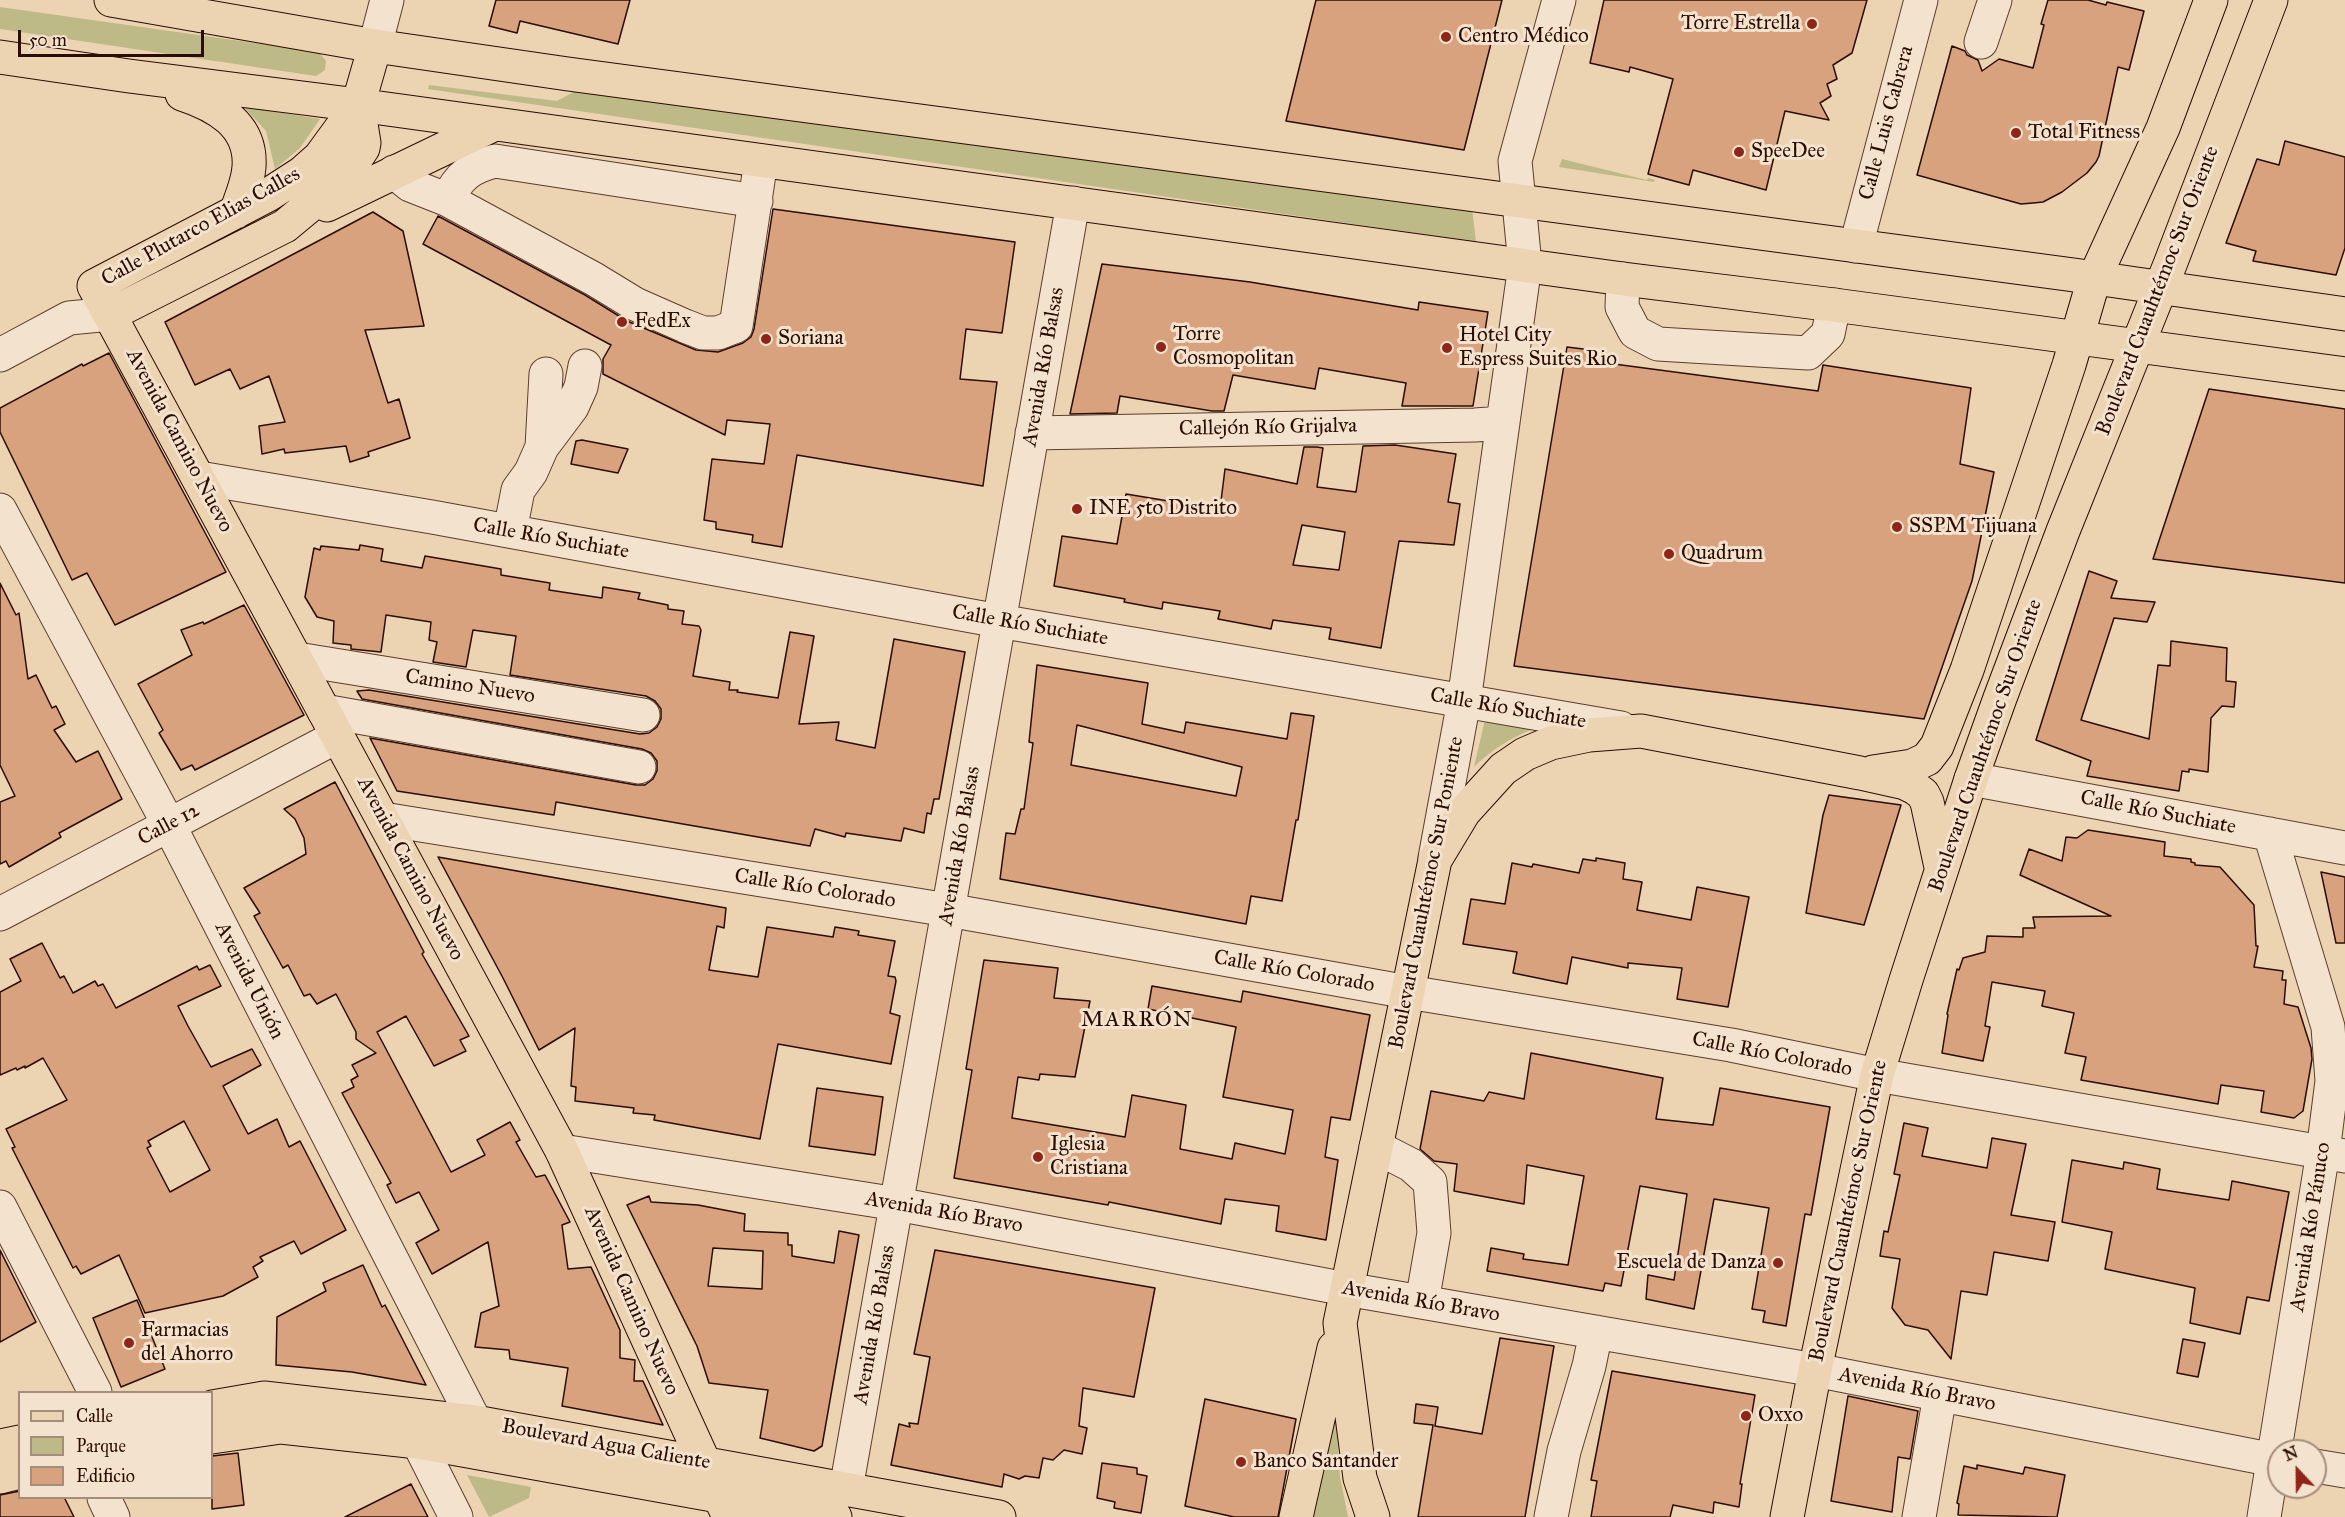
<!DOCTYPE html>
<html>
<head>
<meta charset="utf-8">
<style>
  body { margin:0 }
  #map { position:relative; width:2345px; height:1517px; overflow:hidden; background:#ecd3b2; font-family:"IM FELL Great Primer",serif }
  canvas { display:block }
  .legend { position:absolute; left:18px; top:1391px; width:195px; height:108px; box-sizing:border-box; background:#f3e2cd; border:2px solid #a38d7b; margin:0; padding:8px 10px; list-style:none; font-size:18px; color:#2b0d00 }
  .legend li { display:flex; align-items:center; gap:12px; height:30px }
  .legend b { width:30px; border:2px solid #a38d7b }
  .north { position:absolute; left:2267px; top:1439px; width:60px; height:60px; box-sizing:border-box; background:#f3e2cd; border:2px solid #a38d7b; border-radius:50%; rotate:338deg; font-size:16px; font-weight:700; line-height:24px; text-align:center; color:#2b0d00 }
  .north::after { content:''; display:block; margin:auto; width:21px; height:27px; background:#8f2418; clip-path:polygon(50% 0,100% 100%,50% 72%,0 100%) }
  .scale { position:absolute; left:18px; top:30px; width:186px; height:27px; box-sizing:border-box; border:3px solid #2b0d00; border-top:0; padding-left:8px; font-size:18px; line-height:21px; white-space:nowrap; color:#2b0d00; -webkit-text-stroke:4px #f3e2cd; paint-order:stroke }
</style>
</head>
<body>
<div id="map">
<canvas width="2345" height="1517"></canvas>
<ul class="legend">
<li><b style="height:8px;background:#ecd3b2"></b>Calle</li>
<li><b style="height:16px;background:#beba88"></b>Parque</li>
<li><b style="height:16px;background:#d9a27f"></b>Edificio</li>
</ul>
<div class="north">N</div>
<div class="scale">50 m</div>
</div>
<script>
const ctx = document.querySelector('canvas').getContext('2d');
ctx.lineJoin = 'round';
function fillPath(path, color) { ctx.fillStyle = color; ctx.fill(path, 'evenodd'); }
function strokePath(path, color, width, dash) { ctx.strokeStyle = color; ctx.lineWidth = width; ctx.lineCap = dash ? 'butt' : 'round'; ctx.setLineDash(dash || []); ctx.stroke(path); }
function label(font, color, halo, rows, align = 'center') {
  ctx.font = font + ' "IM FELL Great Primer",serif'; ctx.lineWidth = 6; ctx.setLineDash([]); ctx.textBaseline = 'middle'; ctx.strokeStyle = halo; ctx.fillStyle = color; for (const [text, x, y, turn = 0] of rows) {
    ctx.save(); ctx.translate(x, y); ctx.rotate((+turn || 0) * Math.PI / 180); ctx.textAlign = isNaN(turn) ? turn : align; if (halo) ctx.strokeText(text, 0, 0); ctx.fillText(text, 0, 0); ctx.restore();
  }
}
const green = new Path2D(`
  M0 7 319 52 326 61 325 70 316 76 0 29Z
  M429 85 557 101 583 87 1472 208 1476 242 428 89Z
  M244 107 251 108 320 119 300 148 275 169 266 131Z
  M1562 159 1647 180 1648 178 1655 180 1654 182 1559 167Z
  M1487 711 1551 722C1520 733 1498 744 1474 767Z
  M1334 1387 1340 1477 1348 1517H1304Z
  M467 1475 531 1487 529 1498 489 1517Z`);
const building = new Path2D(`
  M496 0H630L618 44 520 21 517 33 489 26Z
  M1316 0H1502L1464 150 1286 121Z
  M1604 0H1867L1852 53 1833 65 1837 79 1827 84 1831 96 1820 103 1829 120 1785 111 1766 190 1693 170 1689 185 1648 174 1673 79 1630 67 1629 72 1590 63Z
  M2048 0H2088L2106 5 2107 2 2144 11 2129 70 2118 67 2099 156 2096 162 2087 173 2062 192 2043 202 2033 203 2021 204 1917 175 1952 46 1965 51 1967 55 1978 60 1982 71 1999 59 2033 68 2044 25 2041 24Z
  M2285 141 2345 157V248L2336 275 2253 261 2256 251 2226 243 2257 159 2279 165Z
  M773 209 1015 242 1002 333 966 329 960 379 997 382 983 486 797 455 782 547 752 542 753 535 716 529V522L704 520 712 459 764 464 770 424 727 420 725 435 603 374V359L611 345 423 244 438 216 585 295 627 321 696 350 718 352 743 343 751 337 754 329Z
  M373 212 403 231 424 326 365 330 388 403 399 399 410 438 368 452 369 456 350 462 346 446 285 453 284 449 262 454 259 426 285 422 269 376 240 389 230 369 195 385 165 322Z
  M1102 264 1250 282 1418 310 1419 302 1488 312 1473 406H1402L1406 383 1319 368 1315 389 1233 375 1224 411H1212L1120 396 1117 413 1070 414Z
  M1567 347 1599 351V362L1818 391 1823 365 1971 388 1960 464 1994 472 1972 581 1924 719 1514 666Z
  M109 353 226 572 115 625 87 573 72 580 0 432V408L82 364 83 366Z
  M2209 389 2345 409V583L2153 559Z
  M582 440 628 449 618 473 571 464 576 441Z
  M1395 445 1456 454 1448 502 1460 504 1454 545 1399 541 1381 648 1329 639 1331 628 1273 620 1271 629 1218 619 1220 611 1163 602 1162 609 1124 602 1125 599 1054 586 1062 536 1117 544 1126 494 1211 508 1213 500 1221 501 1225 469 1297 484 1304 447H1317L1323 448 1317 487 1356 492 1363 446ZM1302 525 1345 532 1339 570 1293 565Z
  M360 545 383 549 381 561 422 568 425 556 501 569V575L550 583 549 590 602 598 603 587 640 593 638 599 668 605V609L684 611 682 624 699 626 701 630 693 676 730 682 729 690H738L737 692 778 698 790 632 814 636 799 724 839 722 836 740 875 748 894 639 965 652 939 799H934L931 814 927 813 924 833 904 828 901 841 846 833 845 837 815 829 810 846 556 802 554 815 397 791 370 738 636 785H645L653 779 657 771V761L651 753 642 749 362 699 357 691 369 690 640 734 649 733 657 727 661 719V709L655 701 646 696 510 675 516 636 473 630 466 667 433 662 437 642 429 640 431 622 386 615 381 652 351 649V645L333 643 334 621 317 617 305 597 314 548 320 550 321 546 359 550Z
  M2089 571 2117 581 2111 598 2155 602 2147 622 2114 618 2081 720 2149 739 2158 665 2170 666 2171 641 2227 648 2226 681 2236 682 2234 707 2222 706 2211 718 2208 772 2189 769V772L2182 771 2179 791 2087 776 2091 761 2036 740Z
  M0 583 16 615 19 613 28 679 36 675 52 708 56 706 65 724 54 730 76 762 98 751 122 799 59 833 61 837 9 867 6 861 0 864V802L15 796 0 765Z
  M244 605 304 715 195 770 192 765 181 770 159 733 163 730 138 684 192 655 181 630 203 622 204 624Z
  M1037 665 1148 683 1142 724 1184 733 1186 722 1287 739 1291 713 1314 716 1298 820H1296L1282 901 1251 896 1246 924 1000 879 1006 833 1015 834 1021 809H1024L1033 743 1029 742ZM1077 725 1242 767 1236 796 1071 765Z
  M335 782 424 952 422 954 469 1036 460 1040 466 1051 434 1066 406 1016 377 1032 451 1172 485 1155 477 1140 510 1122 520 1140 516 1142 536 1177 545 1175 570 1222 562 1225 568 1269 591 1267 620 1330V1358L635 1360 634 1381H643L663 1425 562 1406 568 1368 510 1359 509 1350 475 1347 481 1313 499 1306 488 1242 432 1274 416 1243 439 1230 419 1192 396 1203 387 1185 391 1183 342 1093 354 1087 351 1080 358 1076 352 1065 376 1053 356 1039V1032L336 994 317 1004 310 994 304 996 288 965 283 968 254 916 260 913 244 888 306 854 304 838 295 819 284 809Z
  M1829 795 1901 805 1864 925 1806 913 1823 815Z
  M2088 830 2165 842 2164 856 2191 859V862L2195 863V865L2220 867 2254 905 2256 946H2258L2254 967 2283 971 2282 980H2286L2284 1004 2298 1007 2311 1048 2312 1059 2303 1111 2294 1118 2261 1112 2264 1091 2221 1085 2218 1104 2081 1080 2086 1057 2065 1053 2074 1013 2042 1006 2045 991 1992 982 1985 1026 1990 1027 1983 1061 1942 1053 1948 1015 1947 1014 1957 969 1959 970 1963 958 1985 952 1987 936 2023 937V928H2035L2033 917 2111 916 2020 875 2029 849 2062 861 2066 837 2077 838Z
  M438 857 726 908 724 928 717 926 709 970 758 977 767 927 833 937 835 927 859 931 858 935 895 941 888 976 895 977 896 981 890 1013 900 1016 891 1064 778 1044 760 1139 654 1120 655 1115 633 1113 634 1108 575 1101 576 1087 571 1086 575 1028 539 1050 503 978Z
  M1596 858 1625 863 1623 879 1642 882 1637 910 1691 920 1697 887 1749 897 1728 1007 1677 999 1682 968 1628 963V968L1572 957 1567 984 1513 973 1517 952 1463 944 1471 899 1505 904 1512 863 1532 867 1533 864 1579 873 1583 859 1596 861Z
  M2321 872 2345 877V943H2336Z
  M42 943 60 978 64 976 73 993 95 981 98 986 103 984 116 1008 197 966 199 970 210 965 221 986 178 1006 188 1026 211 1067 252 1049 261 1065 223 1086 248 1134 277 1119 289 1147 300 1141 346 1230 301 1254 294 1241 260 1257 263 1261 253 1267 258 1277 223 1296 145 1313 119 1255 81 1274 76 1266 73 1268 12 1148 15 1147 6 1129 67 1100 43 1058 25 1068V1066L17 1070 16 1068 0 1075V992L21 981 10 959ZM184 1121 210 1170 170 1192 147 1148 151 1146 148 1141Z
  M984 960 1058 968 1054 998 1090 1001 1075 1077 1040 1074 1039 1080 1018 1077 1012 1118 1125 1137 1132 1095 1186 1105 1180 1149 1232 1159 1235 1143 1285 1154 1293 1110 1223 1097 1236 1027 1148 1009 1152 986 1241 1002 1243 991 1370 1015 1350 1120 1331 1117 1325 1157 1338 1160 1326 1240 1276 1231 1279 1206 1225 1199 1221 1224 1109 1202 1108 1205 954 1178 972 1070 966 1069Z
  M1531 1053 1663 1078 1656 1119 1713 1125 1720 1088 1830 1107 1811 1215 1805 1214 1786 1326 1763 1322 1765 1311 1752 1309 1769 1208 1714 1199 1694 1309 1646 1299 1648 1275 1674 1280 1687 1194 1640 1186 1621 1286 1605 1283 1603 1291 1487 1271 1491 1248 1524 1254 1523 1259 1568 1265 1584 1176 1527 1165 1524 1204 1454 1191 1457 1164 1434 1161 1420 1149 1431 1091 1484 1101 1489 1092 1524 1099Z
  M817 1088 883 1097 875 1155 809 1146Z
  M1904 1123 1928 1128 1922 1156 1987 1168 1992 1138 2026 1144 2011 1215 2055 1222 2048 1261 1994 1252 1987 1295 1961 1291 1951 1359 1928 1330 1905 1325 1892 1308 1900 1259 1880 1256 1884 1231 1888 1232 1900 1175 1894 1174Z
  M2072 1160 2123 1169 2124 1162 2160 1169 2157 1189 2229 1200 2232 1181 2289 1192 2269 1301 2247 1297 2240 1334 2190 1323 2195 1288 2105 1269 2112 1232 2062 1222Z
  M649 1196 651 1202 698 1205 745 1214 744 1231 788 1233V1245H792V1256L834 1263 839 1231 859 1235 822 1446 814 1451 760 1438 768 1390 709 1383 697 1346 627 1205ZM713 1248 763 1251 762 1289 708 1286Z
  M0 1250 36 1322 0 1342Z
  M935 1250 1155 1288 1134 1397 1083 1388 1079 1426 1087 1428 1082 1454 1064 1450 1053 1460 1043 1458 1039 1478 1025 1476 1019 1479 1004 1474 1002 1487 891 1465 899 1424 910 1427 909 1423 918 1424 930 1357 914 1354Z
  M363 1265 382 1307 385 1305 426 1385 352 1372 276 1365 277 1317 326 1291 323 1283Z
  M137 1300 165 1369 121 1387 93 1318Z
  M1500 1338 1554 1346 1525 1517H1418L1433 1425 1414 1423 1416 1404 1438 1407 1435 1426 1482 1434Z
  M2183 1339 2205 1343 2198 1377 2177 1373Z
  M1612 1371 1755 1395 1740 1484H1742L1739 1507 1714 1502 1713 1513 1673 1505 1670 1517H1591L1597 1481 1591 1480Z
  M1848 1396 1918 1411 1910 1459 1898 1457 1892 1512 1831 1501Z
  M1205 1399 1296 1419 1278 1517H1234L1185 1506Z
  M238 1453 244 1505 212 1509V1456Z
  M1102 1463 1137 1468V1474L1147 1476 1141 1513 1114 1508 1115 1502 1097 1498Z
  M1977 1465 2023 1474 2025 1467 2065 1475 2057 1517 1958 1515 1959 1504 1957 1503 1964 1466 1977 1469Z
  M411 1484 428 1517H345Z
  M20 1491V1497H64L74 1517H0V1495Z`);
const minor = new Path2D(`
  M1981 42 1995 0
  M375 46 387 0
  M394 172 410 185 448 200
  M756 201 495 161C471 167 458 176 448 200L594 279 635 304 685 326 703 333H718L736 326 761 161
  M1856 246 1921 0
  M1623 279 1622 307 1635 332 1658 344 1808 353 1828 334 1834 305
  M0 355 69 318 111 314
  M1032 433 1475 425 1503 423
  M542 447 546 374
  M199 478 432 517 999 621 1621 728
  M0 510 169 825 487 1445
  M510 531 518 490 531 472 542 447 572 407 581 387 585 366
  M297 659 643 715
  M324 711 639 767
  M1971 779 2345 848
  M383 819 948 910 1408 992 1731 1045 1877 1075 2345 1156
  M1435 858 1464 701 1525 265 1515 161 1559 0
  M0 914 338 736
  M1376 1147 1411 1165 1430 1182 1434 1233 1422 1302
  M562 1151 897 1204 1346 1289 1815 1370 2279 1461
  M0 1207 95 1392
  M407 1420 456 1517
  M2315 1466 2345 1471
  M846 1489 1073 203
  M104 1498 113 1517
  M1551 1517 1564 1451 1589 1366 1596 1332
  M1919 1517 1940 1395
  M2264 1517 2323 1152 2332 1081 2328 1027 2270 834`);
const major = new Path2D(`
  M111 0 375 46 568 74 2074 275 2345 314
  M375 46 358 105 320 157 302 173 268 195 94 286 562 1151 729 1517
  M0 57 129 76 358 105 1623 279 1834 305 2345 374
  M182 94C216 105 252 125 249 167 248 183 241 198 236 212
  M327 205 495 124
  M111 314 285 226 344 177 363 148 364 143 358 105
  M1873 772 1912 766 1927 759 1937 746 1967 670 2069 365 2094 279 2163 128 2211 0
  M212 1407 264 1398 475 1422 999 1517
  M212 1437 281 1427 418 1442 835 1517
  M0 1446 20 1442
  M0 1477 20 1472
  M1296 1517 1334 1348
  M1373 1517 1360 1478 1340 1323 1435 860 1464 812 1503 769 1525 754 1551 743 1589 735 1641 731 1860 773 1905 783 1915 788 1923 794 1927 802 1941 867
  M1787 1517 1815 1370 1877 1075 1906 980 1971 779 2000 698 2063 531 2171 262 2271 0`);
const markers = [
  [1812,24,6,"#8f2418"],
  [1446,37,6,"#8f2418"],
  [2016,133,6,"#8f2418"],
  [1739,152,6,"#8f2418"],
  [622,322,6,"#8f2418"],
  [766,339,6,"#8f2418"],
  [1161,347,6,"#8f2418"],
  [1447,348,6,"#8f2418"],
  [1077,509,6,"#8f2418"],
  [1897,527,6,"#8f2418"],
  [1669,554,6,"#8f2418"],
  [1038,1157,6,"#8f2418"],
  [1778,1263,6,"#8f2418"],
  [129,1343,6,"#8f2418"],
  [1746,1416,6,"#8f2418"],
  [1241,1462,6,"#8f2418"]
];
const poiNames = [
  ["Torre Estrella",1800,24,"right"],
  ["Centro Médico",1458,37],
  ["Total Fitness",2028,133],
  ["SpeeDee",1751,152],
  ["FedEx",634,322],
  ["Torre",1173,335],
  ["Cosmopolitan",1173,359],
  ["Hotel City",1459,336],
  ["Espress Suites Rio",1459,360],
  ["Soriana",778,339],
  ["INE 5to Distrito",1089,509],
  ["SSPM Tijuana",1909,527],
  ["Quadrum",1681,554],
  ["Iglesia",1050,1145],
  ["Cristiana",1050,1169],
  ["Escuela de Danza",1766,1263,"right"],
  ["Farmacias",141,1331],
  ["del Ahorro",141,1355],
  ["Oxxo",1758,1416],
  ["Banco Santander",1253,1462]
];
const streetNames = [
  ["Calle Luis Cabrera",1887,123,-75],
  ["Calle Plutarco Elias Calles",201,227,-29],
  ["Boulevard Cuauhtémoc Sur Oriente",2158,291,-69],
  ["Avenida Río Balsas",1044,367,-80],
  ["Callejón Río Grijalva",1268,428,-1],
  ["Avenida Camino Nuevo",179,441,62],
  ["Calle Río Suchiate",551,539,10],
  ["Calle Río Suchiate",1030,626,10],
  ["Camino Nuevo",470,687,9],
  ["Calle Río Suchiate",1508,709,10],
  ["Boulevard Cuauhtémoc Sur Oriente",1986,746,-71],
  ["Calle Río Suchiate",2158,813,11],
  ["Calle 12",169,825,-28],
  ["Avenida Río Balsas",960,846,-80],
  ["Avenida Camino Nuevo",410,869,62],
  ["Calle Río Colorado",815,889,9],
  ["Boulevard Cuauhtémoc Sur Poniente",1427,893,-79],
  ["Calle Río Colorado",1294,972,10],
  ["Avenida Unión",249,981,63],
  ["Calle Río Colorado",1772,1055,11],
  ["Boulevard Cuauhtémoc Sur Oriente",1849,1211,-78],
  ["Avenida Río Bravo",944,1213,10],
  ["Avenida Río Pánuco",2311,1227,-81],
  ["Avenida Camino Nuevo",631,1301,66],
  ["Avenida Río Bravo",1421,1302,10],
  ["Avenida Río Balsas",875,1325,-80],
  ["Avenida Río Bravo",1917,1390,11],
  ["Boulevard Agua Caliente",606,1445,10]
];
const neighbourhoodNames = [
  ["MARRÓN",1137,1021]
];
fillPath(green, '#beba88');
fillPath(building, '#d9a27f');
strokePath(building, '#2b0d00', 1.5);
strokePath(minor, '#5b3e2c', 35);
strokePath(major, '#2b0d00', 35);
strokePath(minor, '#f3e2cd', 33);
strokePath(major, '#ecd3b2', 33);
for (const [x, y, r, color] of markers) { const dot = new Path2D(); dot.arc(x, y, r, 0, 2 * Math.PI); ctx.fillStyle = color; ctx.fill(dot); strokePath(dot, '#f3e2cd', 2); }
label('21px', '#2b0d00', '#f3e2cd', poiNames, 'left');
label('21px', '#2b0d00', '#f3e2cd', streetNames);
ctx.letterSpacing = '1.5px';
label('22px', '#2b0d00', '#f3e2cd', neighbourhoodNames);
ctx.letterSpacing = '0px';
</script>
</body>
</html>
